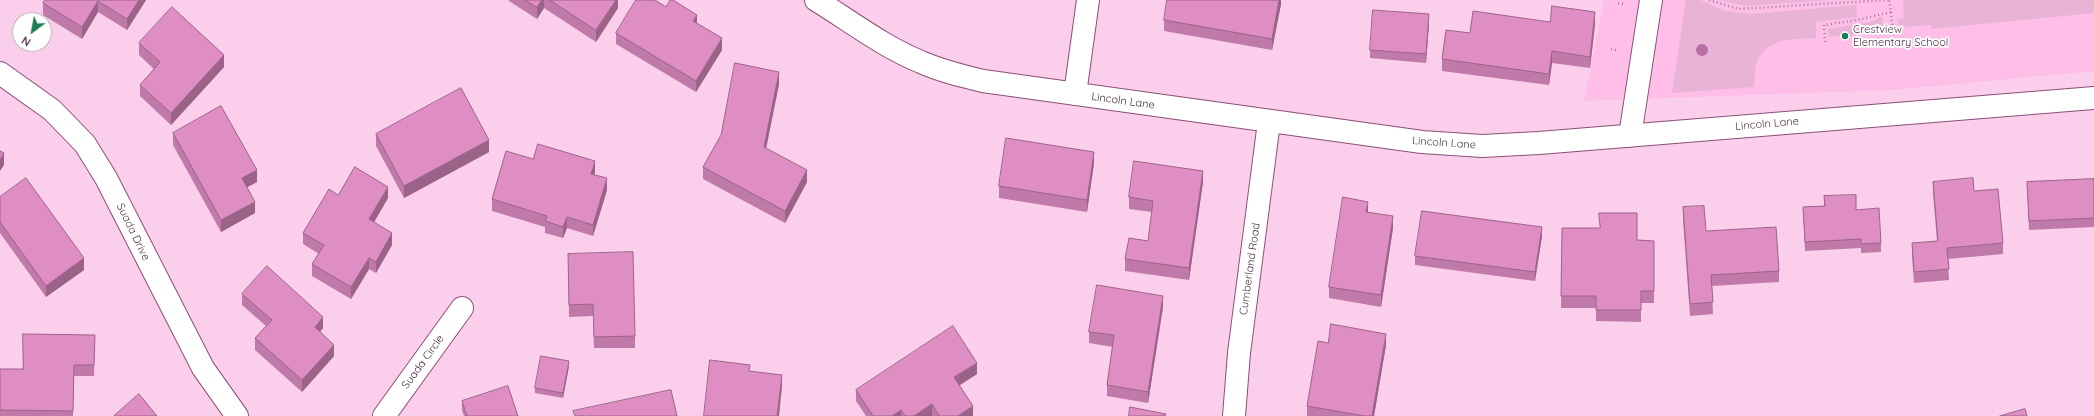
<!DOCTYPE html>
<html>
<head>
<meta charset="utf-8">
<style>
  body { margin:0 }
  #map { position:relative; width:2094px; height:416px; overflow:hidden; background:#fbcfeb; font-family:Quicksand,sans-serif }
  canvas { display:block }
  .north { position:absolute; left:12px; top:12px; width:40px; height:40px; box-sizing:border-box; background:#fff; border:1px solid #b7abb3; border-radius:50%; rotate:212deg; font-size:11px; font-weight:700; line-height:16px; text-align:center; color:#4a2d40 }
  .north::after { content:''; display:block; margin:auto; width:14px; height:18px; background:#1b7c53; clip-path:polygon(50% 0,100% 100%,50% 72%,0 100%) }
</style>
</head>
<body>
<div id="map">
<canvas width="2094" height="416"></canvas>
<div class="north">N</div>
</div>
<script>
const ctx = document.querySelector('canvas').getContext('2d');
ctx.lineJoin = 'round';
function fillPath(path, color) { ctx.fillStyle = color; ctx.fill(path, 'evenodd'); }
function strokePath(path, color, width, dash) { ctx.strokeStyle = color; ctx.lineWidth = width; ctx.lineCap = dash ? 'butt' : 'round'; ctx.setLineDash(dash || []); ctx.stroke(path); }
function label(font, color, halo, rows, align = 'center') {
  ctx.font = font + ' Quicksand,sans-serif'; ctx.lineWidth = 3.5; ctx.setLineDash([]); ctx.textBaseline = 'middle'; ctx.strokeStyle = halo; ctx.fillStyle = color; for (const [text, x, y, turn = 0] of rows) {
    ctx.save(); ctx.translate(x, y); ctx.rotate((+turn || 0) * Math.PI / 180); ctx.textAlign = isNaN(turn) ? turn : align; if (halo) ctx.strokeText(text, 0, 0); ctx.fillText(text, 0, 0); ctx.restore();
  }
}
const built = new Path2D(`
  M1598 0H2094V71L1893 90 1584 101 1604 1Z`);
const green = new Path2D(`
  M1686 0H1700L1725 11 1752 14 1856 5 1857 17 1816 22V38C1793 39 1768 37 1757 62 1754 69 1755 79 1754 87L1672 93Z
  M1719 0H1827L1747 6Z
  M1903 0H2094V13L1932 29 1931 25 1899 27 1898 19 1904 18Z
  M1882 16 1884 32 1829 37 1828 29 1871 22Z`);
const path = new Path2D(`
  M1709 0 1738 9 1888 0
  M1618 3 1624 4
  M1891 12 1893 36
  M1825 42 1824 25 1857 20 1891 12 1889 0
  M1611 49 1616 50`);
const minor = new Path2D(`
  M816 0C850 21 884 47 921 62 941 71 962 76 983 81L1422 142 1482 146 1539 143 2094 98
  M0 73 52 110 85 144 106 178 203 368 237 416
  M1075 94 1088 0
  M1630 136 1651 0
  M384 416 462 308
  M1234 416 1239 353 1269 122`);
const trees = [
  [1702,50]
];
const wall = new Path2D(`
  M45 0H146L127 30 98 12 82 39 43 15V3Z
  M509 0H618V8L596 42 544 8 537 19 509 1Z
  M1281 0V4L1272 50 1164 31V20Z
  M666 7 697 23 722 50 696 92 616 44V33Z
  M1550 22 1595 24 1590 68 1552 63 1549 85 1442 71V59L1470 33Z
  M1429 23 1426 63 1370 58V50Z
  M139 43 224 67 171 125 140 96V85L154 69 139 55Z
  M779 84 766 148 807 182 785 223 703 179V167Z
  M173 133 257 182 247 187 255 213 221 232 173 145Z
  M376 134 489 152 404 198 376 146Z
  M533 159 595 172 594 175 607 190 593 236 567 228 563 238 545 233V227L492 211V199Z
  M1094 163 1087 212 999 198V186Z
  M2094 179V227L2029 230 2027 182Z
  M1203 182 1189 280 1125 271V259L1148 241 1152 212 1129 209V197Z
  M1933 182 1974 191 2003 243V254L1948 259 1949 280 1914 283 1912 255V243L1937 241 1933 193Z
  M338 195 388 198 374 222 392 245 376 273 369 269 351 299 312 276V264L319 254 303 244V233Z
  M1824 196 1856 210 1881 243V252L1861 253V248L1805 251 1803 207 1824 206Z
  M0 197 84 270 46 297 0 233Z
  M1683 207 1706 231 1779 271V282L1712 286 1713 314 1690 316 1683 219Z
  M1368 212 1393 228 1381 307 1329 298V287Z
  M1562 228 1637 240 1654 241V303H1641V322L1596 321V308H1561Z
  M1542 236 1535 281 1415 265V256Z
  M568 254 635 336V348H594L593 316 569 317Z
  M242 294 323 328 320 332 334 356 302 392 255 350V338L266 326 242 305Z
  M1163 307 1148 403 1107 396V385L1113 347 1089 343V332Z
  M95 335 94 376H74L73 416H0V369H23Z
  M1328 343 1386 345 1374 416H1307V406Z
  M569 366 563 398 535 393V388Z
  M977 374 959 385 973 416H866L856 401V390Z
  M462 401 518 416H464L462 410Z`);
const shadedWall = new Path2D(`
  M139 0H146L127 30V19Z
  M542 0H544V8L537 19V7Z
  M616 0H618V8L596 42V30Z
  M1279 0H1281V4L1272 50V39Z
  M98 1V12L82 39V27Z
  M1595 12V24L1590 68V57Z
  M1429 14V23L1426 63V54Z
  M697 15V26L693 21Z
  M722 38V50L696 92V81Z
  M1552 51V63L1549 85V74Z
  M224 55V67L171 125V113Z
  M779 72V84L764 159V147Z
  M489 140V152L404 198V186Z
  M1094 152V163L1087 212V200Z
  M4 153V165L0 171V160Z
  M595 161V172L591 185V174Z
  M257 170V182L242 190V178Z
  M807 170V182L785 223V211Z
  M1203 171V182L1189 280V268Z
  M607 178V190L593 236V225Z
  M388 187V198L369 231V219Z
  M255 202V213L221 232V220Z
  M1368 202V213L1366 212Z
  M1393 216V228L1381 307V295Z
  M567 217V228L563 238V227Z
  M1542 227V236L1535 281V272Z
  M392 233V245L376 273V262Z
  M84 258V270L46 297V286Z
  M369 258V269L351 299V287Z
  M1163 296V307L1148 403V392Z
  M323 317V328L315 338V327Z
  M1386 334V345L1374 416H1372Z
  M334 345V356L302 392V380Z
  M569 361V366L563 398V393Z
  M977 363V374L954 389V377Z
  M782 375V387L779 416H777Z
  M932 404V416H914Z
  M973 406V416H958Z
  M901 410V416H892Z`);
const building = new Path2D(`
  M45 0H139L127 19 98 1 82 27 43 3Z
  M525 0H542L537 7Z
  M550 0H616L596 30Z
  M636 0H655L666 7 670 0H673L697 15 693 21 722 38 696 81 616 33Z
  M1167 0H1279L1272 39 1164 20Z
  M1552 6 1595 12 1590 57 1552 51 1549 74 1442 59 1446 30 1470 33 1473 11 1550 22Z
  M172 7 224 55 171 113 140 85 160 62 139 43Z
  M1373 10 1429 14 1426 54 1370 50Z
  M735 63 779 72 764 147 807 170 785 211 703 167 721 135Z
  M461 88 489 140 404 186 376 134Z
  M221 106 257 170 242 178 255 202 221 220 173 133Z
  M1006 138 1094 152 1087 200 999 186Z
  M538 144 595 161 591 174 607 178 593 225 567 217 563 227 545 221 547 216 492 199 506 151 533 159Z
  M0 151 4 153 0 160Z
  M1134 161 1203 171 1189 268 1125 259 1129 238 1148 241 1153 201 1129 197Z
  M355 167 388 187 369 219 392 233 376 262 369 258 351 287 312 264 324 245 303 233 329 189 338 195Z
  M26 178 84 258 46 286 0 222V197Z
  M1973 178 1974 191 1998 189 2003 243 1947 248 1949 269 1914 272 1912 243 1938 241 1933 182Z
  M2094 179V218L2029 221 2027 182Z
  M1856 195V210L1879 208 1881 243 1861 244V239L1805 242 1803 207 1825 206 1824 196Z
  M1343 197 1368 202 1366 212 1393 216 1381 295 1329 287Z
  M1704 206 1706 231 1776 227 1779 271 1711 275 1713 302 1690 304 1683 207Z
  M1422 211 1542 227 1535 272 1415 256Z
  M1599 213H1637V240L1654 241V291H1641V310H1596V296H1561L1562 228H1600Z
  M633 252 635 336 594 337 593 304 569 305 568 254Z
  M267 266 323 317 315 327 334 345 302 380 255 338 272 320 242 294Z
  M1097 285 1163 296 1148 392 1107 385 1114 335 1089 332Z
  M1331 324 1386 334 1372 416H1364L1307 406 1318 341 1328 343Z
  M953 326 977 363 954 377 973 406 958 416H939L932 404 914 416H905L901 410 892 416H873L856 390Z
  M23 334 95 335 94 365H74L73 411 0 410V369H23Z
  M541 356 569 361 563 393 535 388Z
  M710 360 750 365 749 371 782 375 777 416H704Z
  M508 386 518 416H467L462 401Z
  M671 390 677 416H575L573 411Z
  M139 394 157 416H114Z
  M1130 407 1166 414 1165 416H1129Z
  M2025 409 2027 416H2000Z`);
const markers = [
  [1845,36,4,"#1b7c53"]
];
const poiNames = [
  ["Crestview",1853,30],
  ["Elementary School",1853,43]
];
const streetNames = [
  ["Lincoln Lane",1123,101,8],
  ["Lincoln Lane",1767,124,-5],
  ["Lincoln Lane",1444,143,4],
  ["Suada Drive",133,232,64],
  ["Cumberland Road",1250,269,-82],
  ["Suada Circle",423,362,-54]
];
fillPath(built, '#febee7');
fillPath(green, '#e8b3d5');
strokePath(minor, '#8c4e78', 24);
strokePath(path, '#a47f97', 2.5, [1, 3]);
strokePath(minor, '#fff', 22);
ctx.fillStyle = '#b870a4';
for (const [x, y] of trees) { ctx.beginPath(); ctx.arc(x, y, 6, 0, 2 * Math.PI); ctx.fill(); }
fillPath(wall, '#c07aa9');
fillPath(shadedWall, '#9c6389');
fillPath(building, '#df8ec4');
strokePath(building, '#9c6389', 1);
for (const [x, y, r, color] of markers) { const dot = new Path2D(); dot.arc(x, y, r, 0, 2 * Math.PI); ctx.fillStyle = color; ctx.fill(dot); strokePath(dot, '#fff', 1.5); }
label('11px', '#4a2d40', '#fff', poiNames, 'left');
label('11px', '#4a2d40', '#fff', streetNames);
</script>
</body>
</html>
